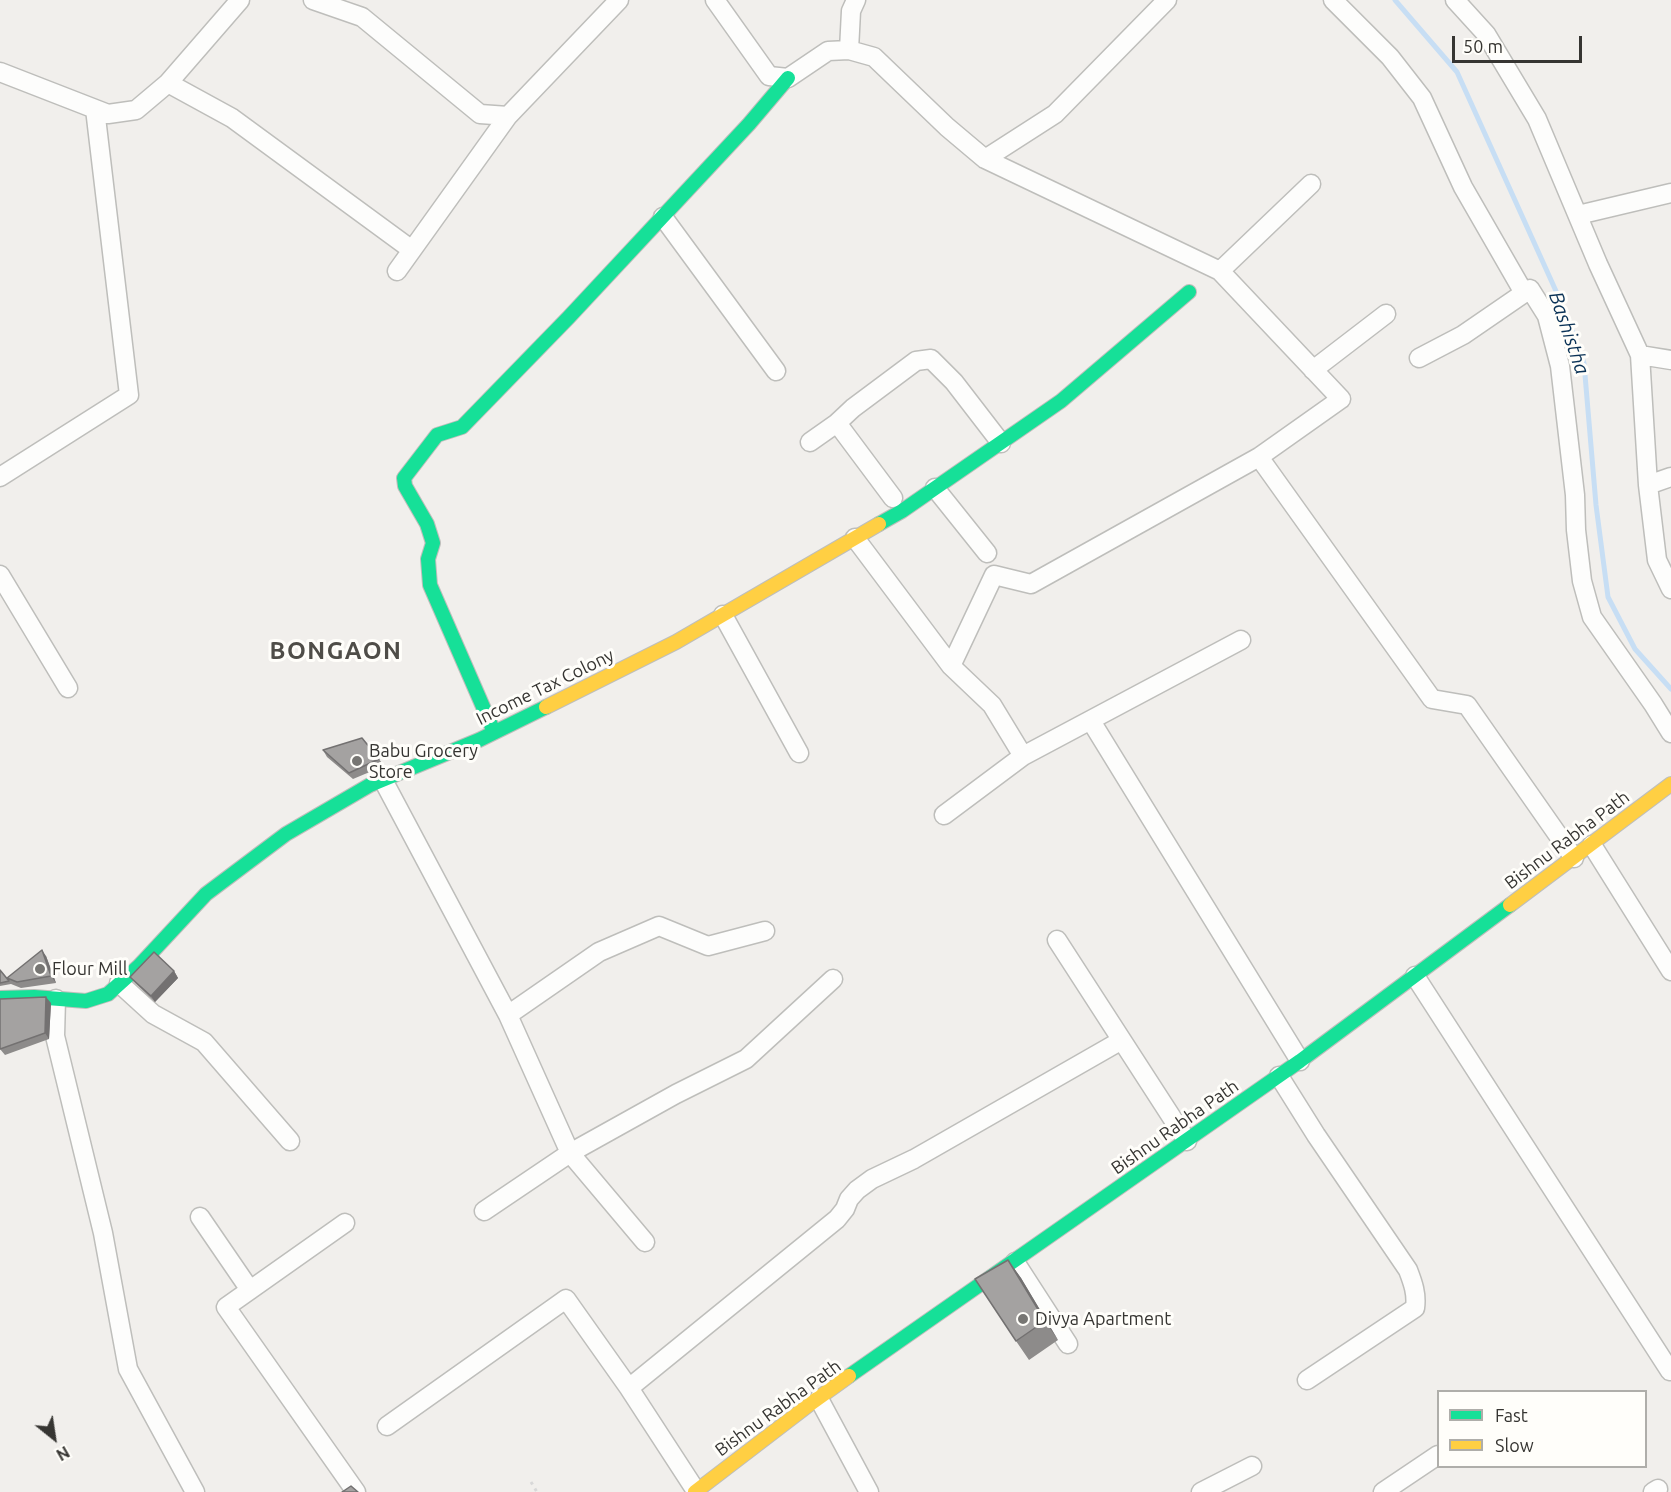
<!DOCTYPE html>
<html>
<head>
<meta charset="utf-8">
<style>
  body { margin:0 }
  #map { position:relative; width:1671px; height:1492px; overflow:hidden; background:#f1efec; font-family:Ubuntu,sans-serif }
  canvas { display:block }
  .legend { position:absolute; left:1437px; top:1390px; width:210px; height:78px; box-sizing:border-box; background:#fffefa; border:2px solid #afaeaa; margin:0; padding:8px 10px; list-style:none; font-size:18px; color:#363532 }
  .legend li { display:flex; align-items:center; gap:12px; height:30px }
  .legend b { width:30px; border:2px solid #afaeaa }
  .north { position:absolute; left:24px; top:1408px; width:60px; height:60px; -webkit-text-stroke:4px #fffefa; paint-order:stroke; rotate:150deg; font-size:16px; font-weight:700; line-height:24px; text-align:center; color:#363532 }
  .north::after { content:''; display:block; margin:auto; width:21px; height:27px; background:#363532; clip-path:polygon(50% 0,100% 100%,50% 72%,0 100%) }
  .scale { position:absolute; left:1452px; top:36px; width:130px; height:27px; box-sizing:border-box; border:3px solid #363532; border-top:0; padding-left:8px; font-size:18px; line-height:21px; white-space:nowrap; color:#363532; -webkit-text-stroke:4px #fffefa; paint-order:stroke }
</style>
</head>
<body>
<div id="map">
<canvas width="1671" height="1492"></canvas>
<ul class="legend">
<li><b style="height:8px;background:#16e098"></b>Fast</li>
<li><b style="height:8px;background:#ffcf43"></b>Slow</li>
</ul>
<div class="north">N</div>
<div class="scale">50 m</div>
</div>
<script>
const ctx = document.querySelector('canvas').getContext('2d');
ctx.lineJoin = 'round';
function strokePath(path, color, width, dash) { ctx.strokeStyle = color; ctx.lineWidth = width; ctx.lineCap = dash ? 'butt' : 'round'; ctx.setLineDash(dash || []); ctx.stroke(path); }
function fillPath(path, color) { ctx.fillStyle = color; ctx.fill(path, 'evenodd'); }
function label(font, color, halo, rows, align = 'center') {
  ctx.font = font + ' Ubuntu,sans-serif'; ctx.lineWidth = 6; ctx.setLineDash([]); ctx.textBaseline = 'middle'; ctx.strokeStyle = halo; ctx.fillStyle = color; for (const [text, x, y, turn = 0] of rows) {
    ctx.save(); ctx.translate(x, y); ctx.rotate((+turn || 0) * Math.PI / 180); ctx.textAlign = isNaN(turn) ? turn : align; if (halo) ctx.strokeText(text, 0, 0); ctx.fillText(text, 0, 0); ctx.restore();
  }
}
const stream = new Path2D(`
  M1395 0 1457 72 1565 311 1584 363 1596 505 1608 597 1635 649 1671 689`);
const path = new Path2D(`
  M531 1482 537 1492`);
const street = new Path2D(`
  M313 0 362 17 480 114 508 116 619 0
  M715 0 769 76 788 78 828 51 849 50 874 57 947 127 985 159 1220 271 1341 399 1259 457 1031 584 994 575 951 666
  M1333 0 1390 57 1422 98 1463 187 1524 293
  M1455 0 1486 34 1537 119 1598 264 1640 355 1648 485 1657 560 1671 589
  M849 50 851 11 856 0
  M0 72 108 114 136 110 168 83 240 0
  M168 83 232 118 412 250
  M985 159 1055 114 1167 0
  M1578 215 1671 193
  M663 217 776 371
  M397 271 508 116
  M1220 271 1311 184
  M1640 355 1671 360
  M1419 358 1463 335 1530 289 1547 316 1560 366 1575 495 1576 530 1582 581 1592 617 1653 704 1671 733
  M1313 370 1386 314
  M810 442 837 423
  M1259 457 1432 699 1467 705 1574 858
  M0 477 129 395 95 109
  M1648 485 1671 477
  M935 488 987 553
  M893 498 837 423 853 408 916 361 931 359 954 382 1001 443
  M855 538 951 666 992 705 1023 756 1241 640
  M0 575 68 688
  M723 615 799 753
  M1091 721 1300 1061
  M383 780 508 1015 570 1153 645 1242
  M944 815 1023 756
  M1592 845 1671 971
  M1057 940 1187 1141
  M1415 976 1670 1371
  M119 983 153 1014 204 1042 290 1141
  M56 999 55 1036 103 1233 128 1369 195 1492
  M508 1015 599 952 659 926 708 946 765 931
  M1279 1076 1316 1135 1408 1270C1413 1283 1417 1294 1415 1308L1307 1380
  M484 1211 570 1153 676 1094 746 1059 833 979
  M200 1217 250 1290
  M345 1223 226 1307 356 1492
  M1015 1262 1068 1344
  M629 1388 837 1219 845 1209 849 1199 857 1190 872 1179 914 1159 1115 1044 1122 1041
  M819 1399 869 1492
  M387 1426 566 1299 629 1388 696 1491
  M1201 1492 1252 1466
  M1383 1492 1438 1455
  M1653 1492 1658 1489`);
const fast = new Path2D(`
  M879 524 902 511 1061 401 1189 292
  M494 732 430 585 428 559 433 543 427 524 405 486 404 478 437 435 462 427 569 317 749 124 788 78
  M0 998 34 997 86 1001 108 994 139 966 206 894 286 834 370 785 479 740 546 707
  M849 1376 1300 1061 1510 905`);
const slow = new Path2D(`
  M546 707 676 642 879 524
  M1510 905 1671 784
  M695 1492 810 1404 849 1376`);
const wall = new Path2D(`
  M323 750 379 759 384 766 353 779 327 757Z
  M46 956 56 983 21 988 11 984 0 986V970L7 978Z
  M174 971 178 978 155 1002 135 983 130 977Z
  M51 1003 49 1039 5 1055 0 1049Z
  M1008 1260 1021 1278 1058 1340 1029 1360 1016 1341Z`);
const shadedWall = new Path2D(`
  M42 950 46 956 56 983 51 976Z
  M174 971 178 978 155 1002 151 996Z
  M46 997 51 1003 49 1039 45 1033Z
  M1008 1260 1021 1278 1058 1340 1045 1321Z`);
const building = new Path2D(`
  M362 738 379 759 349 773 323 750Z
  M42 950 51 976 17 982 7 978Z
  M154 952 174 971 151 996 130 977Z
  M0 970 9 981 0 983Z
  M46 997 45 1033 0 1049V999Z
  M1008 1260 1045 1321 1016 1341 975 1279Z
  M351 1486 358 1492H342Z`);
const markers = [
  [357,761,6,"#777673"],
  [40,969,6,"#777673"],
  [1023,1319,6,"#777673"]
];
const streetNames = [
  ["Income Tax Colony",545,687,-26],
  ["Bishnu Rabha Path",1567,840,-37],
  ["Bishnu Rabha Path",1175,1127,-35],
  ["Bishnu Rabha Path",778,1408,-36]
];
const poiNames = [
  ["Babu Grocery",369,751],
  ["Store",369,772],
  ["Flour Mill",52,969],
  ["Divya Apartment",1035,1319]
];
const waterNames = [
  ["Bashistha",1569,333,71]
];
const districtNames = [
  ["BONGAON",336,651]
];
strokePath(stream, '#c7def4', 5);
strokePath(street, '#bebebb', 21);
strokePath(fast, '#bebebb', 16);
strokePath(slow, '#bebebb', 16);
strokePath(path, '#d8d8d8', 3, [3, 4.5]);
strokePath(street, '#fdfdfc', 18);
strokePath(fast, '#16e098', 14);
strokePath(slow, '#ffcf43', 14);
fillPath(wall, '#8d8b8a');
fillPath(shadedWall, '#737171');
fillPath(building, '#a4a2a1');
strokePath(building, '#737171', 1.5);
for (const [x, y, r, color] of markers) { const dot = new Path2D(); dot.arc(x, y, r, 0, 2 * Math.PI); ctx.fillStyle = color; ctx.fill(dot); strokePath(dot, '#fffefa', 2); }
label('18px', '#363532', '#fffefa', streetNames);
label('18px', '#363532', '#fffefa', poiNames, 'left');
label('italic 20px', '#0a3256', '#fffefa', waterNames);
ctx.letterSpacing = '1.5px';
label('bold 24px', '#4f4d48', '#fffefa', districtNames);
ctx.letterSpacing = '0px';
</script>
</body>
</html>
